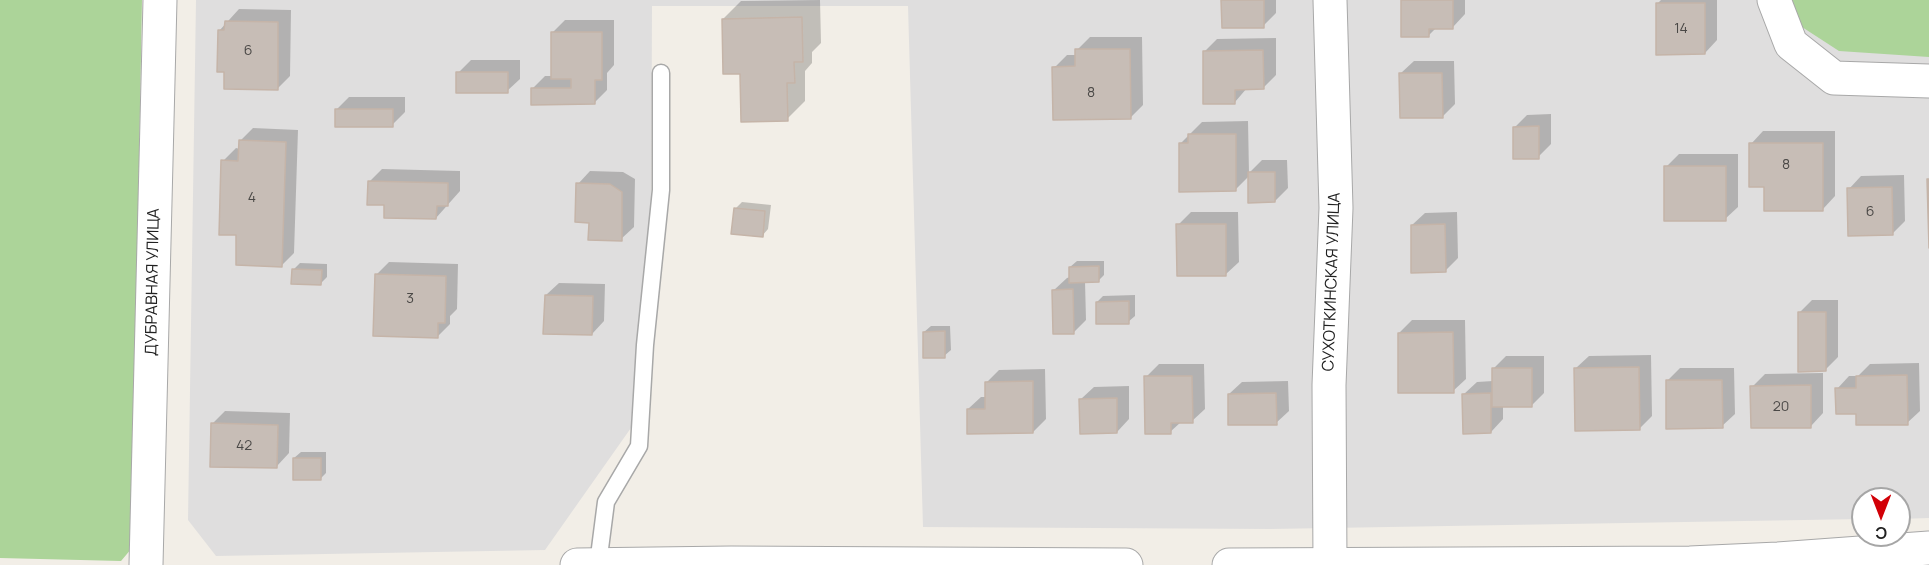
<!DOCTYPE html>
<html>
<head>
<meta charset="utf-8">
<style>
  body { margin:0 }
  #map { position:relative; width:1929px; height:565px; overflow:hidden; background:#f2eee7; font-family:Manrope,sans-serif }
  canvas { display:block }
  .north { position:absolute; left:1851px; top:487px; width:60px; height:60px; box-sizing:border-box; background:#fff; border:2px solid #a6a6a6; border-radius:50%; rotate:180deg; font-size:16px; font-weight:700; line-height:24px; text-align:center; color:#212121 }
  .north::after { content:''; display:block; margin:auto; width:21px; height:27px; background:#d20007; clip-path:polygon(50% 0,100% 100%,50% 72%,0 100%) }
</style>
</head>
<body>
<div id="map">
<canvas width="1929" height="565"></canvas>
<div class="north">С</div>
</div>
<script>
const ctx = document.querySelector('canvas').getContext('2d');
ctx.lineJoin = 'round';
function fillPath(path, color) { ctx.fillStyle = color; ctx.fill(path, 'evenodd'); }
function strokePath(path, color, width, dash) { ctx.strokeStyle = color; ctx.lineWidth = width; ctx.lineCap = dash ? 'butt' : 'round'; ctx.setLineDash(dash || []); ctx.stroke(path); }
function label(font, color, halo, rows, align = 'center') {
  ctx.font = font + ' Manrope,sans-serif'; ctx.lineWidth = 4.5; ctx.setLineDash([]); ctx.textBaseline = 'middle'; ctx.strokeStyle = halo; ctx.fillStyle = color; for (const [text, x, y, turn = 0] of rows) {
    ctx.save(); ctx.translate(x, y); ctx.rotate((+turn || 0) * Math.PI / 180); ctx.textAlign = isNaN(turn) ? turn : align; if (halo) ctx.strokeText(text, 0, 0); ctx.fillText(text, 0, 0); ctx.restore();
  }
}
const residential = new Path2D(`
  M196 0H1929V518L1899 519V499H1863V519L1270 529 923 527 908 6H652L651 254 645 408 545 550 216 556 188 520Z`);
const forest = new Path2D(`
  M0 0H142L132 548 121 561 0 558Z
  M1792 0H1929V57L1839 51 1802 27Z`);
const shadow = new Path2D(`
  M820 0 821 43 812 52V63L805 71V101L787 119 742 72 723 19 741 1Z
  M1223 0H1276V13L1263 26Z
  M1402 0H1465V14L1453 27H1437L1428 36Z
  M1661 0H1717V40L1705 53 1657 4Z
  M239 9 291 10 290 76 277 89 225 70 219 31Z
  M565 20H614V65L607 73V90L594 103 532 89 545 76H553L552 33Z
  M1090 37H1142L1143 105 1130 118 1054 68 1067 55H1077V50Z
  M1276 38V75L1263 88H1247L1235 102 1204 52 1217 39Z
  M471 60H520V79L507 91 458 73Z
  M1414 61H1454L1455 104 1442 117 1401 73Z
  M349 97H405V112L392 125 336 110Z
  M1551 114V144L1538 157 1515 127 1527 115Z
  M1248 121 1249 173 1262 160H1287L1288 188 1275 201 1249 176 1236 189 1181 143 1202 122Z
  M253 128 298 130 294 253 282 265 238 234 223 161 236 148 240 149V141Z
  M1763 131H1835V196L1823 209 1766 185 1751 144Z
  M1679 154H1738V207L1725 219 1666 167Z
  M382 169 460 171V191L436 218 369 182Z
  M590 171 623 172 635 179 634 227 621 239 590 221 578 184Z
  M1904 175 1905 221 1892 234 1849 189 1861 176Z
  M742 202 771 205 768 229 762 236 735 209Z
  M1191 212H1238L1239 262 1226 274 1178 225Z
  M1457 212 1458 258 1445 271 1412 225 1425 213Z
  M1077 261H1104V275L1098 281H1085L1086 320 1073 333 1054 290 1067 278 1070 277V267Z
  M389 262 458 264 457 309 450 316V324L437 337 376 275Z
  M300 263 327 264V277L320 284 293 270Z
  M559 283 605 284 604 321 592 334 546 295Z
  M1135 295V316L1128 322 1097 302 1103 296Z
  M1812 300H1838V357L1825 370 1799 313Z
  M1412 320H1465L1466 379 1453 391 1399 333Z
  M931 326H950L951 350 944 356 924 332Z
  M1651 355 1652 416 1639 429 1576 368 1589 356Z
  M1506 356H1544V393L1532 405 1503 406V419L1491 432 1464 394 1477 382 1493 381V369Z
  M1919 363 1920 411 1907 423 1857 413 1837 389 1849 376H1858L1870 364Z
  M1159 364H1204L1205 409 1192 421 1181 422 1170 432 1146 377Z
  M1680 368H1734L1735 414 1722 426 1667 381Z
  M1045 369 1046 419 1033 432 968 409 981 397H987V382L999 370Z
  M1823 373V413L1811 426 1752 387 1765 374Z
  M1288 381 1289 411 1276 423 1229 394 1242 382Z
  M1129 386V419L1117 432 1081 399 1094 387Z
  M225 411 290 413 289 453 277 466 212 424Z
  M301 452H326V473L320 479 294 458Z`);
const building = new Path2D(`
  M1221 0H1264V28H1222Z
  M1401 0H1453V29H1429V37H1401Z
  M1656 3H1705V54L1656 55Z
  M802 17 803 62H794L795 83H787L788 121 741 122 740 74H723L722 19Z
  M225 21 278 22V90L224 89V72H217L218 30H224Z
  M551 32H602V80H595V104L531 105V88H571V79H551Z
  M1075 49H1130L1131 119 1053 120 1052 67 1075 66Z
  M1263 50 1264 89 1235 90V104H1203V51Z
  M456 72H508V93H456Z
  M1399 73H1442L1443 118H1400Z
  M335 109H393V127H335Z
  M1539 126V159H1513V127Z
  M1188 134H1236V191L1179 192V143H1188Z
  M239 140 286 142 282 267 236 265V235H219L221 160 238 161Z
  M1749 143H1823V211H1764V187H1749Z
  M1664 166H1726V221H1664Z
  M1248 172H1275V202L1248 203Z
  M1927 179H1929V248Z
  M368 181 448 183V206H437L436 219 384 218V205H367Z
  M576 183 610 184 622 192V241L588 240 589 223 575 222Z
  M1892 187 1893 235 1848 236 1847 188Z
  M734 208 765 211 763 237 731 234Z
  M1176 224H1226V276H1177Z
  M1445 224 1446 272 1411 273V225Z
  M1099 266V282L1069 283V267Z
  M292 269 322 270 321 285 291 284Z
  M375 274 446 276 445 323H438V338L373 336Z
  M1073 289 1074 334H1053L1052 290Z
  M545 295 593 296 592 335 543 334Z
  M1129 301V324H1096V302Z
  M1798 312H1826V371L1798 372Z
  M945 331V358H923V332Z
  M1453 332 1454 393H1398V333Z
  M1639 367 1640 430 1575 431 1574 368Z
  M1492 368H1532V407H1492Z
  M1907 375 1908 425H1856V414H1836L1835 388H1856V376Z
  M1144 376H1192L1193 423H1171V434H1145Z
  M1666 380H1722L1723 428 1666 429Z
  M1033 381V433L967 434V409H985V382Z
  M1811 385V428H1751L1750 386Z
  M1276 393 1277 425H1228V394Z
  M1491 393V433L1463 434 1462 394Z
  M1117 398V433L1080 434 1079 399Z
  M211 423 278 425 277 468 210 467Z
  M293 458H321V480H293Z`);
const service = new Path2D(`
  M598 564 606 502 639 446 645 345 661 190V73`);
const minor = new Path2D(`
  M1774 0 1791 44 1834 78 1929 81
  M1330 564 1329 385 1336 208 1330 0
  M146 565 160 0`);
const tertiary = new Path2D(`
  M577 565 731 563 1126 565
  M1229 565 1690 563 1778 559 1929 548`);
const numberNames = [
  ["14",1681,29],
  ["6",248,51],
  ["8",1091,93],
  ["8",1786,165],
  ["4",252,198],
  ["6",1870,212],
  ["3",410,299],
  ["20",1781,407],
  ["42",244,446]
];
const streetNames = [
  ["ДУБРАВНАЯ УЛИЦА",153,282,-89],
  ["СУХОТКИНСКАЯ УЛИЦА",1332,282,-88]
];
fillPath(residential, '#dfdede');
fillPath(forest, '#acd499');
fillPath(shadow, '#0003');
fillPath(building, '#c7bdb6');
strokePath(building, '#c5b4a8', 1.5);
strokePath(service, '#a8a8a8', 19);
strokePath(minor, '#a8a8a8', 35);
strokePath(tertiary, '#a8a8a8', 35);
strokePath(service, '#fff', 16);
strokePath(minor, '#fff', 33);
strokePath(tertiary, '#fff', 33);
label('14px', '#4a4846', null, numberNames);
label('16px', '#212121', '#fff', streetNames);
</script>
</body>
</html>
